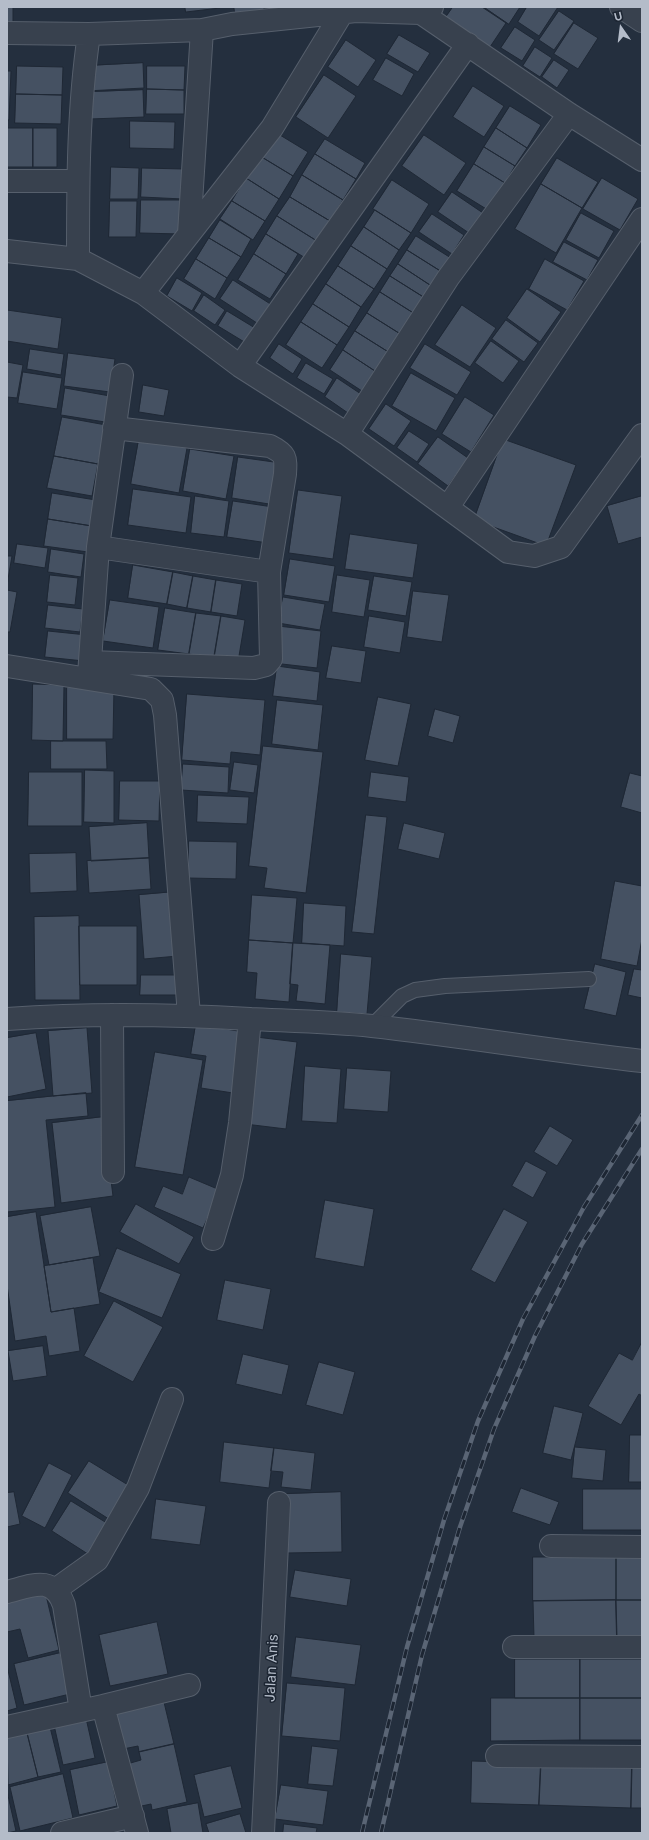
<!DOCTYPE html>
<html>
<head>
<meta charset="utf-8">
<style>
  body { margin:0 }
  #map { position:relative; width:649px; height:1840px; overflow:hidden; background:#242f3e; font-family:Inter,sans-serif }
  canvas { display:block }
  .frame { position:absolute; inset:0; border:8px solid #b4bcc9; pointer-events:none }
  .north { position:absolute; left:601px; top:8px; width:40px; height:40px; -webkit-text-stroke:3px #1d2633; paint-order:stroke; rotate:346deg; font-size:11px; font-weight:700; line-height:16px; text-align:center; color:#b4bcc9 }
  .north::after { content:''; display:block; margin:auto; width:14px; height:18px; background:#b4bcc9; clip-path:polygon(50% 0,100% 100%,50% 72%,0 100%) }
</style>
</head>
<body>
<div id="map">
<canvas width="649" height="1840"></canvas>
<div class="frame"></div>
<div class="north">U</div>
</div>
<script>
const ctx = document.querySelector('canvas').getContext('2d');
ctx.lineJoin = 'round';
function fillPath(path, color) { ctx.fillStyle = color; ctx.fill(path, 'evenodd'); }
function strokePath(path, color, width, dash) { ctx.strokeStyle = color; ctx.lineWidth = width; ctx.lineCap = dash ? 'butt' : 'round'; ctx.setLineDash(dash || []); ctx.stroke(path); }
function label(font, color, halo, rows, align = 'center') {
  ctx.font = font + ' Inter,sans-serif'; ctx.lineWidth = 3; ctx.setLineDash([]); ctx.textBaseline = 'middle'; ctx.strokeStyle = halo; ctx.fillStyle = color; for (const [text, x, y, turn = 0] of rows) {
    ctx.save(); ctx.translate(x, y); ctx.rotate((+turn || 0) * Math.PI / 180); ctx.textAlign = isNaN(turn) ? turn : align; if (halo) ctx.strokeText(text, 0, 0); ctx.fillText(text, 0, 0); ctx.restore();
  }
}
const building = new Path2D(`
  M7 7H13V29L7 30Z
  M185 7H220V8L186 12Z
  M234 7H264V11L235 13Z
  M453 7H482L506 23 486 53 441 24Z
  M484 7H520L509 24Z
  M527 7H558L539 36 518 22Z
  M559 11 574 21 554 50 539 40Z
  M574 23 598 38 578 69 554 54Z
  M515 27 535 40 522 61 501 48Z
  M399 35 430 53 418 72 387 54Z
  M346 40 376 60 358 87 328 67Z
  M535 47 552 58 540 77 523 66Z
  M386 58 414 74 402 96 373 80Z
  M554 60 569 70 557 88 542 77Z
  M143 63 144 88 86 91 85 66Z
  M17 66 63 67 62 95 16 94Z
  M147 66H185L184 90 147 89Z
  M7 71H11L9 120H7Z
  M324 75 356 96 328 138 296 117Z
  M473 86 504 106 484 137 453 117Z
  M147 89 184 90V114H146Z
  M143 90 144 117 90 119 89 92Z
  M16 94 62 95 61 124 15 123Z
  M510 106 541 125 527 148 496 128Z
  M130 121 175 122 174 149 130 148Z
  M7 128H33V167H7Z
  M33 128H57V167H33Z
  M496 128 527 148 515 166 484 147Z
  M275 132 308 152 293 176 260 156Z
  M424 135 466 163 444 195 402 166Z
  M325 139 365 163 356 179 315 154Z
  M484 147 515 166 505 183 474 164Z
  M315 154 356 179 343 200 302 175Z
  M260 156 293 176 279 199 246 178Z
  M557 158 598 182 582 208 541 184Z
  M474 164 505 183 488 210 457 191Z
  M111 167 139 168 138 199H110Z
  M142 168 184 169 183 199 141 197Z
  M302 175 343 200 330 221 290 197Z
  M246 178 279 199 265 221 232 201Z
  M602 178 638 199 620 230 583 209Z
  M392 180 429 204 411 233 373 209Z
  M541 184 582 208 556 253 515 229Z
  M452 192 483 213 469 233 438 212Z
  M290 197 330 221 317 241 277 216Z
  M141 200H182L181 234 140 233Z
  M110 201H137L136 237H109Z
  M232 201 265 221 253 240 220 219Z
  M375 210 411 233 399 250 364 227Z
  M581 213 614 231 599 258 566 240Z
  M432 214 464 235 452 254 419 232Z
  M277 216 317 241 307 259 266 234Z
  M220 220 251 239 241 257 209 238Z
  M364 227 399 250 387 269 351 246Z
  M266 234 298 254 286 274 254 254Z
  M416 236 451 258 442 272 407 250Z
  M209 238 241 257 227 278 196 259Z
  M564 242 598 260 587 280 553 262Z
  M351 246 387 269 374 289 338 266Z
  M407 250 442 272 433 287 398 264Z
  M254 254 286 274 270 299 238 280Z
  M196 259 227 278 215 299 184 279Z
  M545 259 584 281 567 310 529 289Z
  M398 264 433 287 425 298 390 276Z
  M338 266 374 289 361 307 326 284Z
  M390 276 425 298 415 314 380 292Z
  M177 278 202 293 192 311 167 296Z
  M233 280 272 305 260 325 220 299Z
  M326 284 361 307 349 327 313 304Z
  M527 289 561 312 540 342 507 318Z
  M380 292 415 314 402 335 367 313Z
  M204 295 225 310 215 325 194 311Z
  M313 304 349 327 337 345 301 322Z
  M462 305 496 328 470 367 435 345Z
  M7 310 62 318 58 349 7 341Z
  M227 311 255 328 246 343 218 326Z
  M367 313 402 335 390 353 355 331Z
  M506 320 538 343 524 362 492 339Z
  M301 322 337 345 322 368 286 345Z
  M355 331 390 353 378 373 343 350Z
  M491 341 519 361 503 383 475 363Z
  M279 344 302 359 293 374 270 358Z
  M425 344 471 372 457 395 410 368Z
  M30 349 64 354 61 375 27 369Z
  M343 350 378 373 365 393 330 370Z
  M68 353 115 359 110 392 64 386Z
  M7 362 23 365 17 398 7 397Z
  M306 363 333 379 324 394 297 378Z
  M23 372 62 378 57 409 18 403Z
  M411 373 455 398 436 431 392 406Z
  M337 378 361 394 348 413 325 397Z
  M143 385 169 390 164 416 139 412Z
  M65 388 110 396 105 422 61 415Z
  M465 397 494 415 471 452 442 434Z
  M386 404 411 421 394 446 369 429Z
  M62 417 106 425 98 464 54 456Z
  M409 431 429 444 417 462 397 448Z
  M438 437 468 458 448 486 418 464Z
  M139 439 187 448 179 493 131 484Z
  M503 439 576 465 546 546 474 520Z
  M190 449 234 456 226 499 183 491Z
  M54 456 98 464 92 496 47 488Z
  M238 457 281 463 275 505 232 498Z
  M133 489 191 497 186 533 128 525Z
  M298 490 342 496 333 559 289 553Z
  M52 493 96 500 92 526 48 519Z
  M195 496 229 501 224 537 191 533Z
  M642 496V537L618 544 607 506Z
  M233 501 273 507 268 543 227 537Z
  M48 519 92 526 88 552 44 546Z
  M350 534 418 544 413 578 345 569Z
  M17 544 48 548 45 568 14 563Z
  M51 549 84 554 81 577 48 572Z
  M7 556H12L7 585Z
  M290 559 335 566 329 602 284 595Z
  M133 565 173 572 167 604 128 598Z
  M173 572 193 576 187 608 167 604Z
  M50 575 78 578 75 605 47 602Z
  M337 575 370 580 364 617 332 612Z
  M193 576 216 580 211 612 187 608Z
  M374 576 412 582 406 616 368 610Z
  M216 580 242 584 237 616 211 612Z
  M7 590 17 592 10 632H7Z
  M413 591 449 595 442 642 407 637Z
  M283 597 325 604 320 630 278 623Z
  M110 600 159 607 153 648 103 641Z
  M48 605 83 609 80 632 45 628Z
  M165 608 196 613 189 654 158 650Z
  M196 613 221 616 214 658 189 654Z
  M221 616 245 620 238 662 214 658Z
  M369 616 405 622 400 653 364 647Z
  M278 626 321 631 317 668 273 663Z
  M48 631 87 635 84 661 45 657Z
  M332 646 366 651 361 683 326 678Z
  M277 666 320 672 317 701 273 696Z
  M33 684 64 685 63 741 32 740Z
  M67 687H114L113 739H67Z
  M187 694 265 700 260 755 231 752 230 764 182 760Z
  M378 697 411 704 398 766 365 760Z
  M277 700 323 705 318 750 272 744Z
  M435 709 460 716 453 743 428 736Z
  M51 741H106L107 769H51Z
  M263 746 323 752 306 893 264 888 267 868 249 866Z
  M234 762 258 765 254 793 230 790Z
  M183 764 229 767 228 793 181 790Z
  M85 770 114 771V823L84 822Z
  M29 772H82V826H28Z
  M371 772 409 777 406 802 368 797Z
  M630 773 642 776V813L621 807Z
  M120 781H160L159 821 119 820Z
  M198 795 249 797 247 824 197 822Z
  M366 815 387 817 374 934 352 932Z
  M147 823 149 858 91 861 89 827Z
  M404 823 445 833 439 859 398 849Z
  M189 841 237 842 236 879 188 878Z
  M76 853 77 891 30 893 29 854Z
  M149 858 151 889 89 893 87 861Z
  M615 881 642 886V939L637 966 601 959Z
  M174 892 178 956 144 959 139 895Z
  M252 895 297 898 293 943 249 940Z
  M304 903 346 906 344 946 302 943Z
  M79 916 80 1000H35L34 917Z
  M79 926H137V985H80Z
  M249 940 293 943 289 1002 255 999 257 973 247 972Z
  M293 943 330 945 325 1004 296 1001 298 985 290 984Z
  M341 954 372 957 367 1014 337 1012Z
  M595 964 626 972 616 1016 584 1009Z
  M634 969 642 970V998L628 995Z
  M141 975H182V995H140Z
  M196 1024 244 1032 233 1093 201 1088 206 1056 191 1054Z
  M87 1028 92 1093 53 1096 48 1031Z
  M36 1033 46 1089 7 1097V1038Z
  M256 1037 297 1042 286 1129 245 1124Z
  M155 1052 203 1060 183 1175 135 1167Z
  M305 1066 341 1069 337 1123 302 1121Z
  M347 1068 391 1071 388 1112 344 1109Z
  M86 1093 88 1116 46 1120 55 1207 7 1212V1101Z
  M103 1117 113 1196 61 1203 52 1123Z
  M550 1126 573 1140 557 1166 534 1152Z
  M526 1161 547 1172 533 1198 512 1186Z
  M189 1177 220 1190 203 1228 154 1207 163 1186 182 1194Z
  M325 1200 374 1209 364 1267 315 1258Z
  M136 1204 194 1237 179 1264 120 1232Z
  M91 1207 100 1256 49 1265 40 1216Z
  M504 1209 528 1222 495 1283 471 1270Z
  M36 1212 51 1312 74 1308 80 1351 49 1356 46 1336 15 1341 7 1285V1217Z
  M117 1248 181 1274 162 1318 99 1292Z
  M93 1258 100 1304 51 1312 44 1266Z
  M225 1280 271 1289 263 1330 217 1320Z
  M114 1301 163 1327 133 1382 84 1356Z
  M642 1342V1396L639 1394 621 1425 588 1406 619 1353 632 1360Z
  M43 1346 47 1376 13 1381 8 1351Z
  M243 1354 289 1365 282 1395 236 1384Z
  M319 1362 355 1372 343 1415 306 1405Z
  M554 1406 583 1413 571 1460 543 1453Z
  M630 1435H642V1482H629Z
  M224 1442 274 1448 269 1488 220 1482Z
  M575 1447 606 1450 603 1481 572 1478Z
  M274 1448 315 1453 311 1490 281 1487 283 1472 271 1471Z
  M89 1461 133 1488 112 1521 68 1493Z
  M49 1463 72 1475 45 1528 22 1516Z
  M521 1488 559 1502 550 1525 512 1512Z
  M583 1489H642V1530H583Z
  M14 1492 20 1524 7 1527V1493Z
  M341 1492 342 1552 287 1553 285 1494Z
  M156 1499 206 1506 200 1545 151 1539Z
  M71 1501 110 1525 91 1556 52 1531Z
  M642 1556V1600H616V1557Z
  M533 1557H616V1600L533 1601Z
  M295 1570 351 1579 347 1606 290 1597Z
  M45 1591 59 1650 28 1658 20 1629 7 1632V1600Z
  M616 1600H642V1638H617Z
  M616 1600 617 1638H534L533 1601Z
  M157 1622 168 1674 110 1686 99 1635Z
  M296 1637 361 1645 355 1685 291 1677Z
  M60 1653 70 1694 24 1705 14 1664Z
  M515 1659H580V1698H515Z
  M580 1659H642V1698H580Z
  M7 1666 17 1708 7 1711Z
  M287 1683 345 1688 340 1741 282 1736Z
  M163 1698 174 1744 139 1752 138 1746 123 1749 115 1714Z
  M491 1698H580V1740L491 1741Z
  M580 1698H642V1740H580Z
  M86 1718 95 1758 63 1765 54 1725Z
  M50 1727 61 1772 38 1777 27 1733Z
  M27 1733 38 1777 8 1785 7 1738Z
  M174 1744 187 1802 152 1810 151 1804 137 1807 127 1764 141 1760 139 1752Z
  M312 1746 338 1749 333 1786 308 1784Z
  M472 1761 541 1763 539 1805 471 1803Z
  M108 1762 117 1806 79 1815 70 1770Z
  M541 1763 632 1766 631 1808 539 1805Z
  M231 1766 242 1808 204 1817 194 1775Z
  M632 1766H642V1808H631Z
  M63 1774 73 1818 20 1831 10 1787Z
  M281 1785 328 1791 323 1825 275 1819Z
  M7 1791 16 1831 7 1833Z
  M198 1803 203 1833H171L167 1809Z
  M240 1814 246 1833H209L206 1824Z
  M284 1824 317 1828 316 1833H283Z`);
const service = new Path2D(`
  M372 1026 402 996 415 990 445 986 589 979`);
const minor = new Path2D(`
  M621 7 642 21
  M421 13 569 114 642 160
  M7 33 89 34C78 108 78 184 78 259
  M89 34 202 30 232 24 356 11 421 13 432 7
  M7 181H78
  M189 234 202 30
  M7 251 78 259 143 293 240 366 347 434 508 552 534 556 561 547 642 435
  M143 293 272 128 342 13
  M240 366 468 44
  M347 434 448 278 569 114
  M448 507 642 219
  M98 547 269 572
  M90 662 254 668 266 665 271 659 269 572 285 474C286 457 286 454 270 446L114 428
  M7 666 151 689 162 700 165 715 189 1015
  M89 675 98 547 122 375
  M112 1015 113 1172
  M7 1019C88 1013 169 1014 250 1019 291 1021 332 1022 372 1026 462 1036 552 1051 642 1061
  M213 1239 232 1175 240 1123 250 1019
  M551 1546 642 1547
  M55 1590 97 1560 138 1488 172 1399
  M7 1592C31 1586 53 1574 64 1605L81 1711
  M514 1647H642
  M103 1706 137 1833
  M7 1727 103 1706 189 1685
  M497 1756 642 1757
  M62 1833 133 1816
  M263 1833 279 1503`);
const rail = new Path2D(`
  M362 1833 407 1647 444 1520 478 1421 523 1319 584 1207 642 1115
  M381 1833 422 1655 460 1527 494 1429 535 1336 582 1244 642 1149`);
const streetNames = [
  ["Jalan Anis",272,1668,-87]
];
fillPath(building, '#455162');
strokePath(building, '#1f2835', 1);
strokePath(service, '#565f6c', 16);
strokePath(minor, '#565f6c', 24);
strokePath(service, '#38414e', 14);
strokePath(minor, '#38414e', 22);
strokePath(rail, '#5a6575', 4.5);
strokePath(rail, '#1d2633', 3, [9]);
label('14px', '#b4bcc9', '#1d2633', streetNames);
</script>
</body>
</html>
